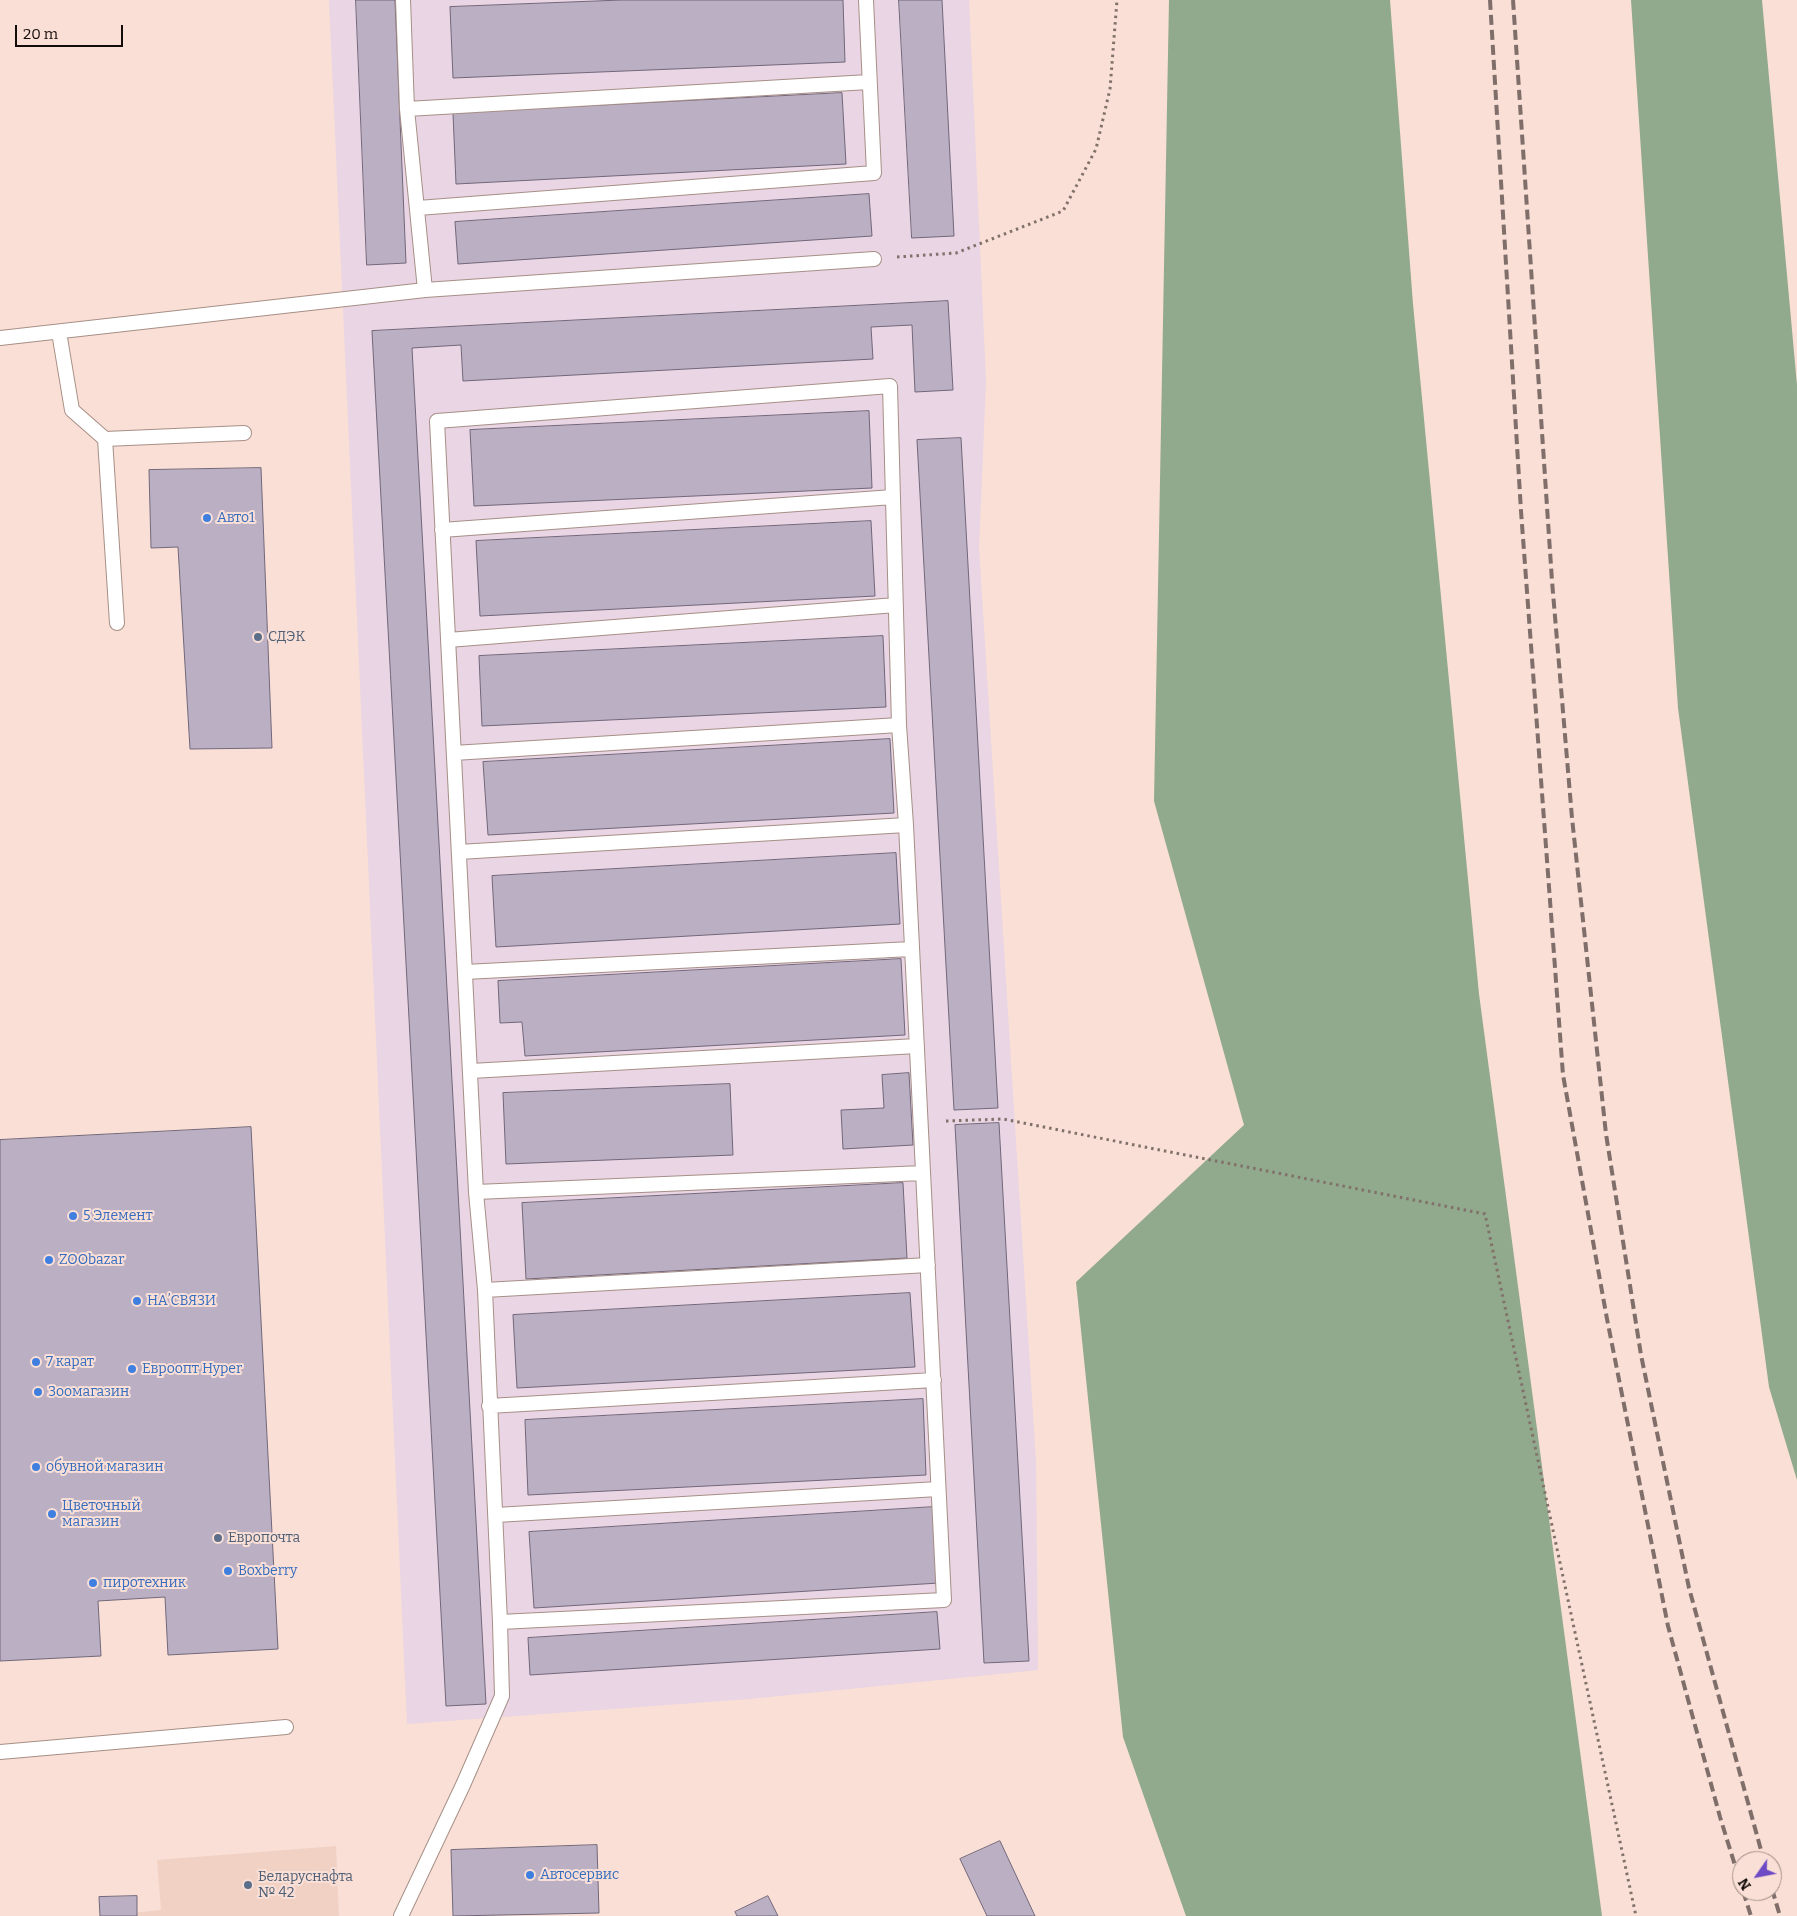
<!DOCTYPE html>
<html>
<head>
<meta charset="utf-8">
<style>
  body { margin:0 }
  #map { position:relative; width:1797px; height:1916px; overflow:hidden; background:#f9dfd6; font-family:Bitter,serif }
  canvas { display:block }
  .north { position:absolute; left:1732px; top:1851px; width:50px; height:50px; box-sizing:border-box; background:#f9dfd6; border:1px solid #9d8b84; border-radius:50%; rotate:237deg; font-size:14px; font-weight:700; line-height:20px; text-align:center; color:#140c09 }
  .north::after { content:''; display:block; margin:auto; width:18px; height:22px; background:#6e4bc4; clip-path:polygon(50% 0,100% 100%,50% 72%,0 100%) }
  .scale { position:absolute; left:15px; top:25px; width:108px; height:22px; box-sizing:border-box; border:2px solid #140c09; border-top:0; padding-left:6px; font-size:15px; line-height:18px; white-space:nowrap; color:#140c09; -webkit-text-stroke:4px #f9dfd6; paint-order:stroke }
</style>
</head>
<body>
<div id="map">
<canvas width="1797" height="1916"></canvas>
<div class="north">N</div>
<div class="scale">20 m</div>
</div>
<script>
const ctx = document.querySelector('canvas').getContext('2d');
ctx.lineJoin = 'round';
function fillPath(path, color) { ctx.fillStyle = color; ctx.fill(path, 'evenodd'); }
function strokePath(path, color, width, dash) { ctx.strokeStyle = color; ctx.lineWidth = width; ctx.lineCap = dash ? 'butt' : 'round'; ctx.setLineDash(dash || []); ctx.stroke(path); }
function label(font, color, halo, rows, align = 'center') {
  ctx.font = font + ' Bitter,serif'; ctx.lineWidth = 4; ctx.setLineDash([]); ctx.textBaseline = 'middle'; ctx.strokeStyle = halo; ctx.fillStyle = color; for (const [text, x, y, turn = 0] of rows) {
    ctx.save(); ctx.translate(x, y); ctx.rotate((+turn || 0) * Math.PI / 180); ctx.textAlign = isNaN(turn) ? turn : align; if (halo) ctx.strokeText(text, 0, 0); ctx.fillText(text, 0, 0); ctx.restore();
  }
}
const built = new Path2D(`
  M336 1846 339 1916H99L161 1910 157 1860Z`);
const industrial = new Path2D(`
  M329 0H969L986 382 979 548 1036 1462 1038 1670 749 1699 407 1724Z`);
const forest = new Path2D(`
  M1169 0H1390L1413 304 1479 994 1602 1916H1186L1123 1737 1076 1282 1244 1125 1154 801Z
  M1631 0H1762L1797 385V1480L1769 1387 1678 708Z`);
const building = new Path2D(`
  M356 0H395L406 263 367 265Z
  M622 0H843L845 62 453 78 450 7Z
  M899 0H942L954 236 912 238Z
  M842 93 846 164 456 184 453 113Z
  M869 194 872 236 458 264 455 222Z
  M948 301 953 390 915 392 912 325 871 327 873 359 463 381 461 345 412 348 486 1704 446 1706 372 331Z
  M869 411 872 488 474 506 470 430Z
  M961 438 998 1108 954 1110 917 440Z
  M261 468 272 748 190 749 178 547 151 548 149 470Z
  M871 521 875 596 480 616 476 541Z
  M883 636 886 707 482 726 479 656Z
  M890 739 894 813 488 835 483 762Z
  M896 853 900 924 496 947 492 876Z
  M901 959 905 1035 525 1056 522 1022 500 1023 498 981Z
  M909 1073 913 1145 843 1149 841 1110 884 1108 882 1075Z
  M730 1084 733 1155 506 1164 503 1093Z
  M999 1123 1029 1661 984 1663 955 1125Z
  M251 1127 278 1649 168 1655 165 1597 98 1601 101 1656 0 1661V1140Z
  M903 1183 907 1258 526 1279 522 1203Z
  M910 1293 915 1367 517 1388 513 1315Z
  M923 1399 926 1475 528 1495 525 1420Z
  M934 1507 939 1583 534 1608 529 1532Z
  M937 1612 940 1649 530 1675 528 1638Z
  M1000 1841 1035 1916H987L960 1859Z
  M597 1845 599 1913 453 1916 451 1850Z
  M137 1896V1916H100L99 1897Z
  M768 1896 778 1916H737L735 1912Z`);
const path = new Path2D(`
  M897 257 956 253 1063 211 1096 149 1110 89 1117 0
  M946 1121 1003 1119 1485 1214 1636 1916`);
const service = new Path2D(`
  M403 0 407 109 425 290
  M407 109 869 82
  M418 208 874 173 866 0
  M59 332 72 410 105 439 244 433
  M0 338 425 290 874 259
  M105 439 117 623
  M442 530 893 497
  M448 640 896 605
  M454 753 899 725
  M459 852 906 825
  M465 972 911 949
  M471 1071 917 1046
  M476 1192 923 1173
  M485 1290 928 1265
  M489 1406 934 1380
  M496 1515 938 1489
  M0 1752 286 1727
  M401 1916 463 1785 502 1696 500 1622 485 1290 476 1192 437 421 890 386 899 725 906 825 944 1600 500 1622`);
const rail = new Path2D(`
  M1490 0 1521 511 1563 1075 1607 1319 1668 1626 1720 1817 1742 1888
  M1513 0 1552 581 1572 818 1606 1134 1641 1355 1689 1588 1764 1861
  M1772 1889 1780 1916
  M1743 1891 1751 1916`);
const markers = [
  [207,518,5,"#3f7fe0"],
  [258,637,5,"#5c6f8a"],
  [73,1216,5,"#3f7fe0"],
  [49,1260,5,"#3f7fe0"],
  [137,1301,5,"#3f7fe0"],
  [36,1362,5,"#3f7fe0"],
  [132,1369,5,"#3f7fe0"],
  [38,1392,5,"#3f7fe0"],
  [36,1467,5,"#3f7fe0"],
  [52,1514,5,"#3f7fe0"],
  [218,1538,5,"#5c6f8a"],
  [228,1571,5,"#3f7fe0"],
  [93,1583,5,"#3f7fe0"],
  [530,1875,5,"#3f7fe0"],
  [248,1885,5,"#5c6f8a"]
];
const shopNames = [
  ["Авто1",217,518],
  ["5 Элемент",83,1216],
  ["ZOObazar",59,1260],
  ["НАʼСВЯЗИ",147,1301],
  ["7 карат",46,1362],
  ["Евроопт Hyper",142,1369],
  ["Зоомагазин",48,1392],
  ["обувной магазин",46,1467],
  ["Цветочный",62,1506],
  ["магазин",62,1522],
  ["Boxberry",238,1571],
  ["пиротехник",103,1583],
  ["Автосервис",540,1875]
];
const serviceNames = [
  ["СДЭК",268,637],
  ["Европочта",228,1538],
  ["Беларуснафта",258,1877],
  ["№ 42",258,1893]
];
fillPath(built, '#f2d1c5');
fillPath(industrial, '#e9d5e4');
fillPath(forest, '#91a98d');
fillPath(building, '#baafc3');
strokePath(building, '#72687a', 1);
strokePath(service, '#a68f86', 16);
strokePath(path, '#81716b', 3, [2.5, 4]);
strokePath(service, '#fff', 14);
strokePath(rail, '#7f6e69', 4, [10, 5]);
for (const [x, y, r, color] of markers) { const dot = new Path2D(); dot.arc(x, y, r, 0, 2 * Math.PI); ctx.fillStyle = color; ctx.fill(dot); strokePath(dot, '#f9dfd6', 2); }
label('14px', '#366cbe', '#f9dfd6', shopNames, 'left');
label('14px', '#4e5e75', '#f9dfd6', serviceNames, 'left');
</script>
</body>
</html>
